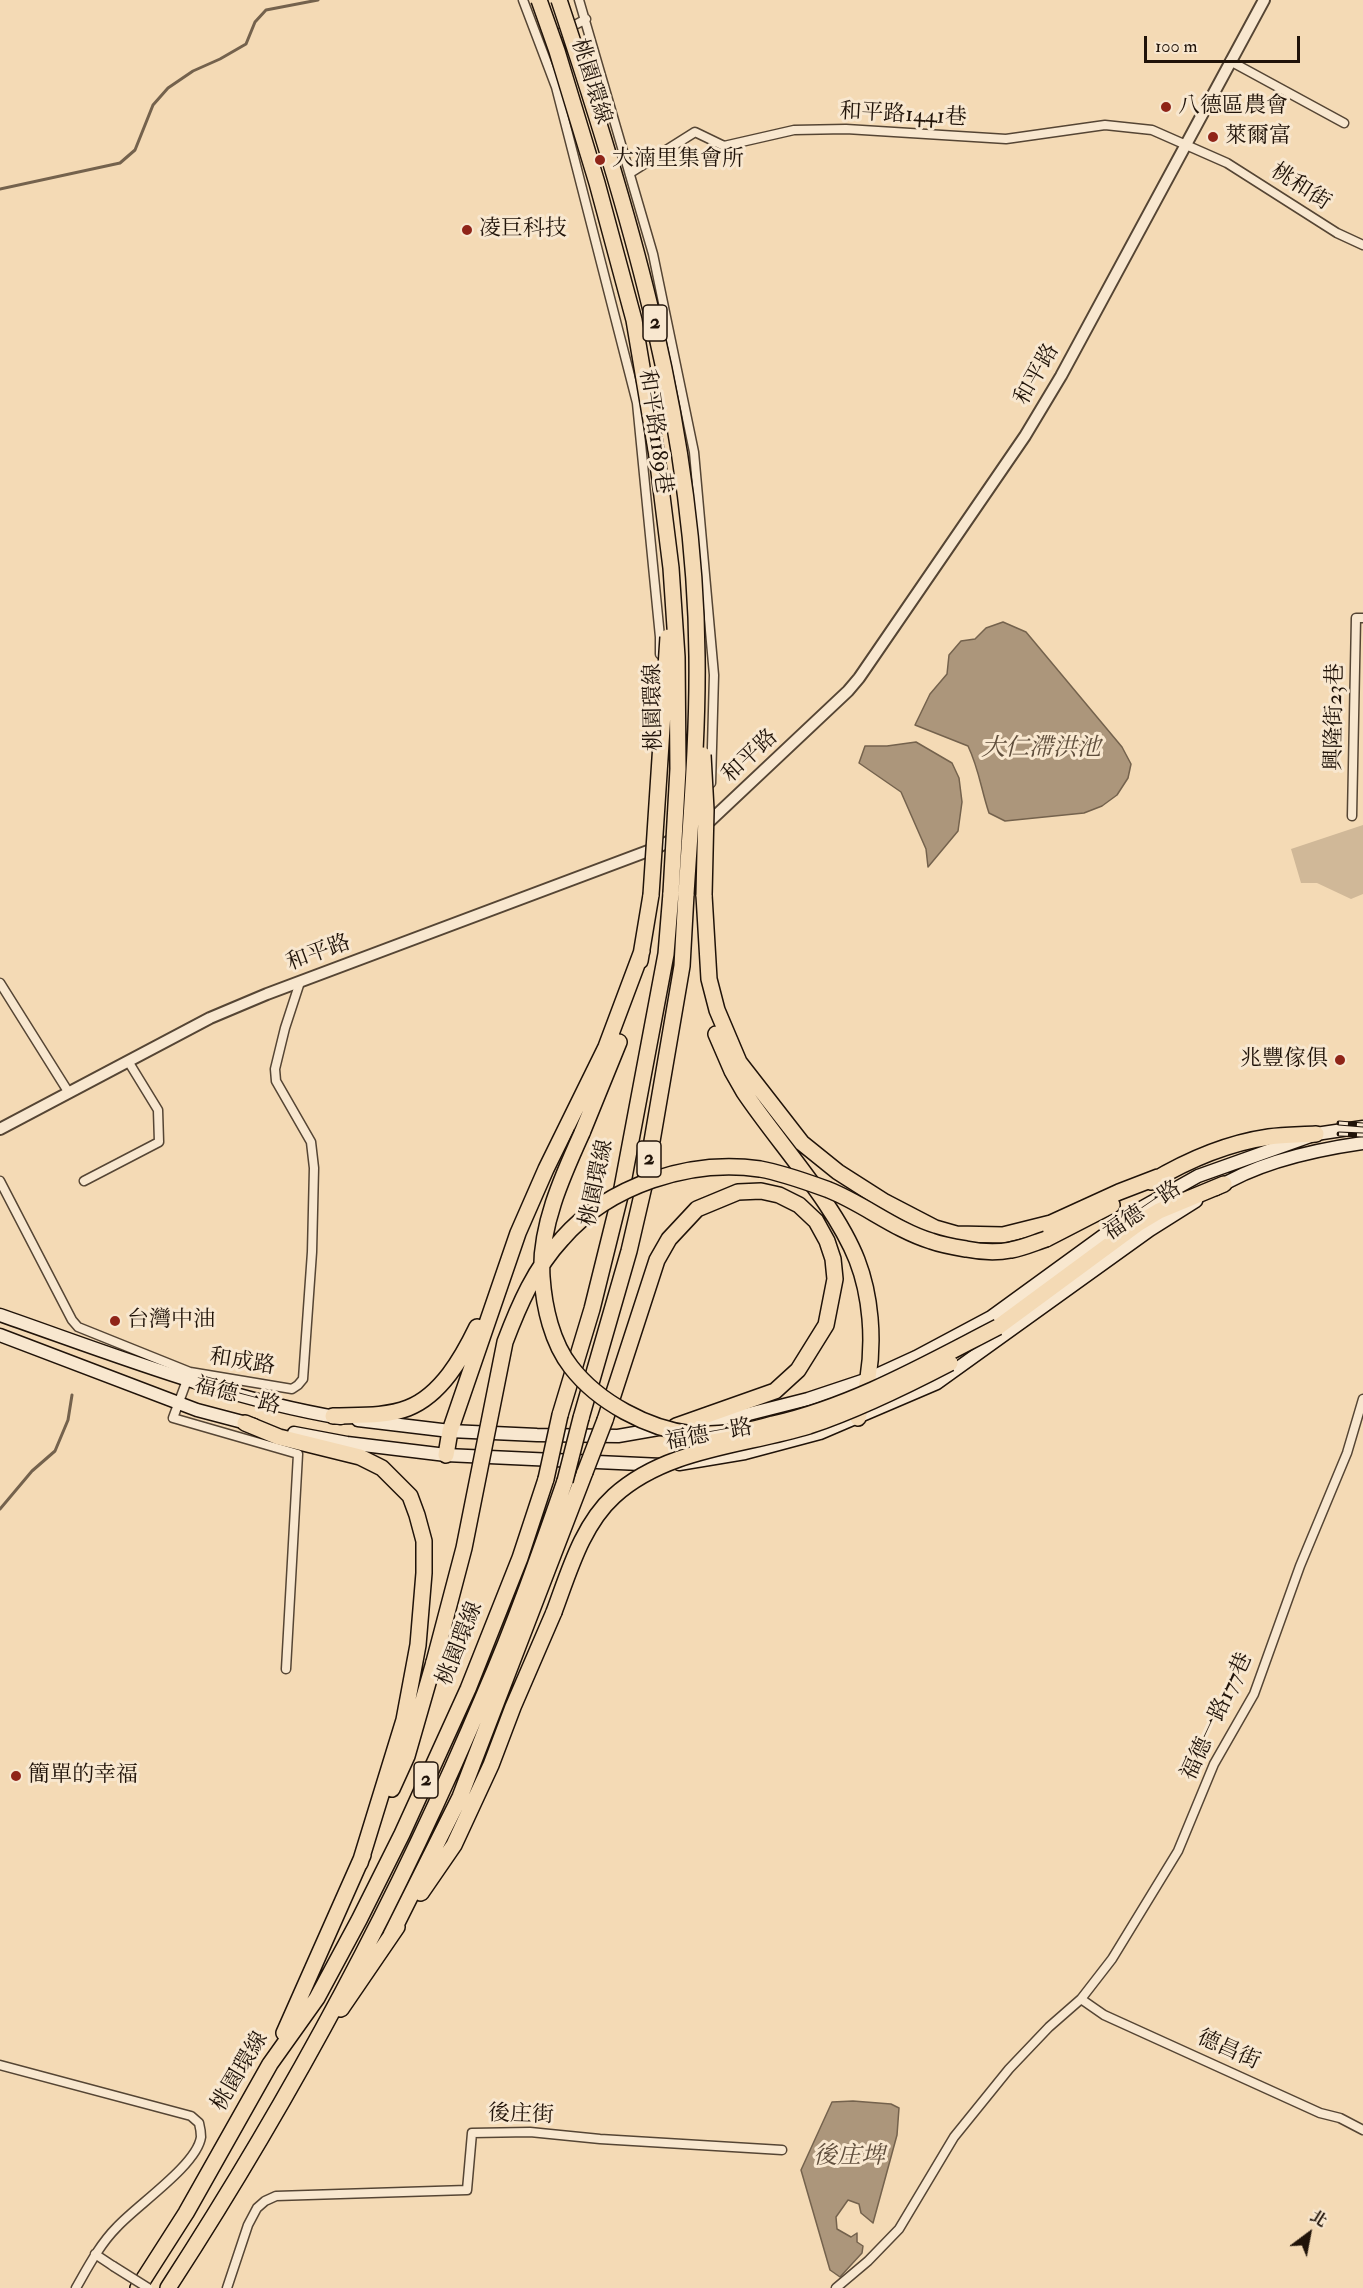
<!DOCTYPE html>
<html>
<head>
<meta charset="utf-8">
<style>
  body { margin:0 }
  #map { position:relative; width:1363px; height:2288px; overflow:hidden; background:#f4dab5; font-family:"IM FELL Double Pica","Noto Serif TC",serif }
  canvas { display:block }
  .north { position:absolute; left:1279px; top:2204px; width:60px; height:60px; -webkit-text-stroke:4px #f8e7cf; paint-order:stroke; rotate:32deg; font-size:16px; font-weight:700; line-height:24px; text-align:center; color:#201309 }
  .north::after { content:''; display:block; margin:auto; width:21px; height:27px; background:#201309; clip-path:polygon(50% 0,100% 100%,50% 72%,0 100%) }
  .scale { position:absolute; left:1144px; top:36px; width:156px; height:27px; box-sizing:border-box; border:3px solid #201309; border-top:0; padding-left:8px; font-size:18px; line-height:21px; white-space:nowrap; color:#201309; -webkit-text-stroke:4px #f8e7cf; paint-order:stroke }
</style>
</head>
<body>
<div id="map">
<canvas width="1363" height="2288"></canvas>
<div class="north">北</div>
<div class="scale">100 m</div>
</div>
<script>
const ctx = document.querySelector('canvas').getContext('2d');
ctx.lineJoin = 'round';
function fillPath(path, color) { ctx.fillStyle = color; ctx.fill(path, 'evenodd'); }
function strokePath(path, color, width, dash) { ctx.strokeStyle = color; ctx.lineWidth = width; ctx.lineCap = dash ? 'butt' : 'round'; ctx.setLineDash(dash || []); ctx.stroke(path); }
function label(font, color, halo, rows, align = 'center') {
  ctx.font = font + ' "IM FELL Double Pica","Noto Serif TC",serif'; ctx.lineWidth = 6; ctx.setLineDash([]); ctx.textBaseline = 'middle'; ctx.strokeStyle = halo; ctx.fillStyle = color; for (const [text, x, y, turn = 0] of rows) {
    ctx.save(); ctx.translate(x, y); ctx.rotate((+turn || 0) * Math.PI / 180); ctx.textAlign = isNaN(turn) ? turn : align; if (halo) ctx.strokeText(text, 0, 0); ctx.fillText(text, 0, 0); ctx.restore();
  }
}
const green = new Path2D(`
  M1363 825V894L1351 899 1317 883H1301L1291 849Z`);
const water = new Path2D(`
  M1003 622 1026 632 1122 747 1131 764 1128 778 1117 795 1102 806 1084 813 1005 821 989 813C981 789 979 769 968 746L915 725 930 694 947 674 949 655 961 641 975 639 986 628Z
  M916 742 952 763 959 778 962 802 958 831 928 867 926 849 901 792 859 763 865 746H887Z
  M853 2101 891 2104 899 2108 897 2135 873 2223 861 2213 859 2204 848 2200 836 2217 837 2229 851 2237 857 2233V2242L863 2246 862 2253 840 2277 830 2270 801 2170 832 2102Z`);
const stream = new Path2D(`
  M0 189 120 163 135 150 153 105 168 88 193 71 220 59 246 44 255 22 266 10 318 0
  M0 1509 32 1471 55 1451 68 1420 72 1395`);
const minor = new Path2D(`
  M523 0 556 87 637 403 660 637V654
  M579 0 653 254 694 452 714 675 711 783
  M549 39 586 19
  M1230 61 1344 123
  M630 173 695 132 724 146 794 130 846 129 1006 139 1105 125 1152 130 1227 163 1337 233 1363 245
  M1352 816 1356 618H1363
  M0 983 69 1093
  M0 1181 72 1320 78 1327 190 1372
  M84 1181 159 1142 158 1110 128 1061
  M286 1669 298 1454 173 1418 190 1372 292 1389 298 1385 303 1379 312 1252 314 1168 311 1142 276 1081 275 1069 285 1028 300 982
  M1081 1999 1104 2015 1320 2113 1340 2118 1363 2130
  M0 2065 191 2116 199 2123C200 2127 201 2133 201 2137 197 2165 137 2205 117 2227 100 2244 88 2267 76 2288
  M95 2254 113 2266
  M227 2288 248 2225 257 2208 265 2201 276 2196 467 2190 472 2133 530 2132 600 2139 782 2150
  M836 2288 868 2261 899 2229 954 2137 1009 2069 1049 2027 1081 1999 1112 1959 1178 1851 1214 1764 1254 1694 1300 1566 1347 1453 1363 1399`);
const tertiary = new Path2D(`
  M0 1129 210 1018 267 994 656 848 711 820 848 691 859 678 1025 436 1061 376 1264 0`);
const secondary = new Path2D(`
  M1216 1189C1258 1162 1314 1150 1363 1143
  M0 1315C112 1354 223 1398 341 1418
  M0 1335 197 1410 254 1425
  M358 1420 450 1431 537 1435 618 1436 664 1428
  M696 1424 725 1420 808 1399 868 1379 916 1357 991 1317 1141 1208 1198 1176 1316 1134 1363 1127
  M294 1433 347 1443 446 1455 662 1465
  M679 1464 745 1453 820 1433 937 1383 1150 1230 1196 1201`);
const motorway = new Path2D(`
  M704 895 709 979 717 1010 739 1062 802 1143 838 1172 885 1202 935 1228 956 1234 1003 1235 1051 1223 1119 1192 1158 1177
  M640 961 651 895
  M716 1034 732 1071 744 1092C779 1144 835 1204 857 1260 871 1296 874 1340 868 1378 866 1392 861 1405 858 1418
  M582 1133 619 1042
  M1151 1182C1186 1161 1228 1143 1269 1137 1284 1135 1301 1135 1316 1134
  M1046 1239 1112 1205
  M998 1327 1139 1223 1159 1211 1224 1184
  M560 1415 592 1309 622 1188 666 954 671 893
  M333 1416C357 1415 385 1417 408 1408 441 1395 462 1358 477 1327
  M581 1418 629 1251 645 1182 682 966 686 894
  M605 1420 657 1260 669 1239 697 1209 738 1192 761 1191 779 1195 799 1205 816 1221 827 1241 833 1259 835 1279 826 1325 798 1370 775 1391 676 1426
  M245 1423 279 1437 360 1457 382 1468 410 1496 417 1515 424 1541V1573L418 1645 404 1720 360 1863
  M446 1455 450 1431 518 1233 546 1169 606 1047 642 951
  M392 1789 407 1756 434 1662
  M421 1893 454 1845 491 1765 513 1707 554 1612
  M391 1935 460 1797 585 1472
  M341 2009 397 1927
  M284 2033 363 1855
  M138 2288 186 2213 270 2064 317 1998 359 1920 402 1834 468 1689 520 1558 546 1479
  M168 2288C290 2100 398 1900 485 1693 515 1624 540 1553 565 1481`);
const rail = new Path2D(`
  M1339 1123 1363 1125
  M1339 1134 1363 1135`);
const minorBridge = new Path2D(`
  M113 2266 148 2288`);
const motorwayBridge = new Path2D(`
  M539 0 557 51 597 183 634 320 657 456 671 568 677 657 678 769 671 893
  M559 0C630 212 695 430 697 656 698 735 691 815 686 894
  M703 755 706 810 704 895
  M651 895 668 637
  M582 1133C562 1177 539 1228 542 1277 544 1307 552 1343 571 1367 598 1402 648 1429 692 1434 707 1435 727 1433 742 1431 752 1430 763 1427 773 1424 853 1406 926 1364 998 1327
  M585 1472 605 1420
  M546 1479 560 1415
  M565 1481 581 1418
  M554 1612C569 1572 582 1525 614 1496 667 1448 744 1446 809 1426 857 1410 904 1387 950 1363
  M434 1662 464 1548 505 1342C519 1305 535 1268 562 1239 609 1185 690 1159 760 1169 783 1173 807 1182 829 1190 864 1204 895 1230 931 1241 942 1245 954 1247 966 1249 981 1252 996 1253 1011 1250 1023 1248 1034 1243 1046 1239`);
const markers = [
  [1166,107,6,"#8f2418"],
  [1213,137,6,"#8f2418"],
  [600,160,6,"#8f2418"],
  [467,230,6,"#8f2418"],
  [1340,1060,6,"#8f2418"],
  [115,1321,6,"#8f2418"],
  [16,1776,6,"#8f2418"]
];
const shields = [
  [655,323,24],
  [649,1159,24],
  [426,1780,24]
];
const shieldNames = [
  ["2",655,323],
  ["2",649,1159],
  ["2",426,1780]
];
const streetNames = [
  ["桃園環線",590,82,73],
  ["和平路1441巷",903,116,3],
  ["桃和街",1300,188,33],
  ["和平路",1038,375,-60],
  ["和平路1189巷",654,432,82],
  ["桃園環線",655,707,-91],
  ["興隆街23巷",1336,717,-89],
  ["和平路",751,757,-43],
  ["和平路",319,954,-20],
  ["桃園環線",598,1183,-78],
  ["福德一路",1143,1212,-34],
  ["和成路",242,1363,9],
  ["福德一路",237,1397,15],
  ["福德一路",709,1436,-10],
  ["桃園環線",461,1644,-68],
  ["福德一路177巷",1218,1717,-65],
  ["德昌街",1228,2051,24],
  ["桃園環線",241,2072,-59],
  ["後庄街",521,2116,2]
];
const poiNames = [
  ["八德區農會",1178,107],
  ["萊爾富",1225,137],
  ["大湳里集會所",612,160],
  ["凌巨科技",479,230],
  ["兆豐傢俱",1328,1060,"right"],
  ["台灣中油",127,1321],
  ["簡單的幸福",28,1776]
];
const waterNames = [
  ["大仁滯洪池",1041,750],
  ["後庄埤",849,2158]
];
fillPath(green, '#d0b898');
fillPath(water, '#ac967b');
strokePath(water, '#74624d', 1.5);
strokePath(stream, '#74624d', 3);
strokePath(minor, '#554534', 11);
strokePath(tertiary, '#554534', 14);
strokePath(secondary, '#201309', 15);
strokePath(motorway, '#201309', 18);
strokePath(minor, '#f8e7cf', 8);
strokePath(tertiary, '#f8e7cf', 10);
strokePath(secondary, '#f8e7cf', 12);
strokePath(motorway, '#f4dab5', 15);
strokePath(rail, '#201309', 5);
strokePath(rail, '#f8e7cf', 3, [9]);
strokePath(minorBridge, '#554534', 11, []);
strokePath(motorwayBridge, '#201309', 18, []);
strokePath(minorBridge, '#f8e7cf', 8);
strokePath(motorwayBridge, '#f4dab5', 15);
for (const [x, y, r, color] of markers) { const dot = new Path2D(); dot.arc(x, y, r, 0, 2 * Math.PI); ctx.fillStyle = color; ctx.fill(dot); strokePath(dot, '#f8e7cf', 2); }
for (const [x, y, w] of shields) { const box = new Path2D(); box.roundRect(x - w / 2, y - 18, w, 36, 4.5); ctx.fillStyle = '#f8e7cf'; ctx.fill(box); strokePath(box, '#201309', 1.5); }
label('bold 21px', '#201309', null, shieldNames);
label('22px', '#201309', '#f8e7cf', streetNames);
label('22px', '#201309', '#f8e7cf', poiNames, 'left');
label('italic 24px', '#5f4e3c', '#f8e7cf', waterNames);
</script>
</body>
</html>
